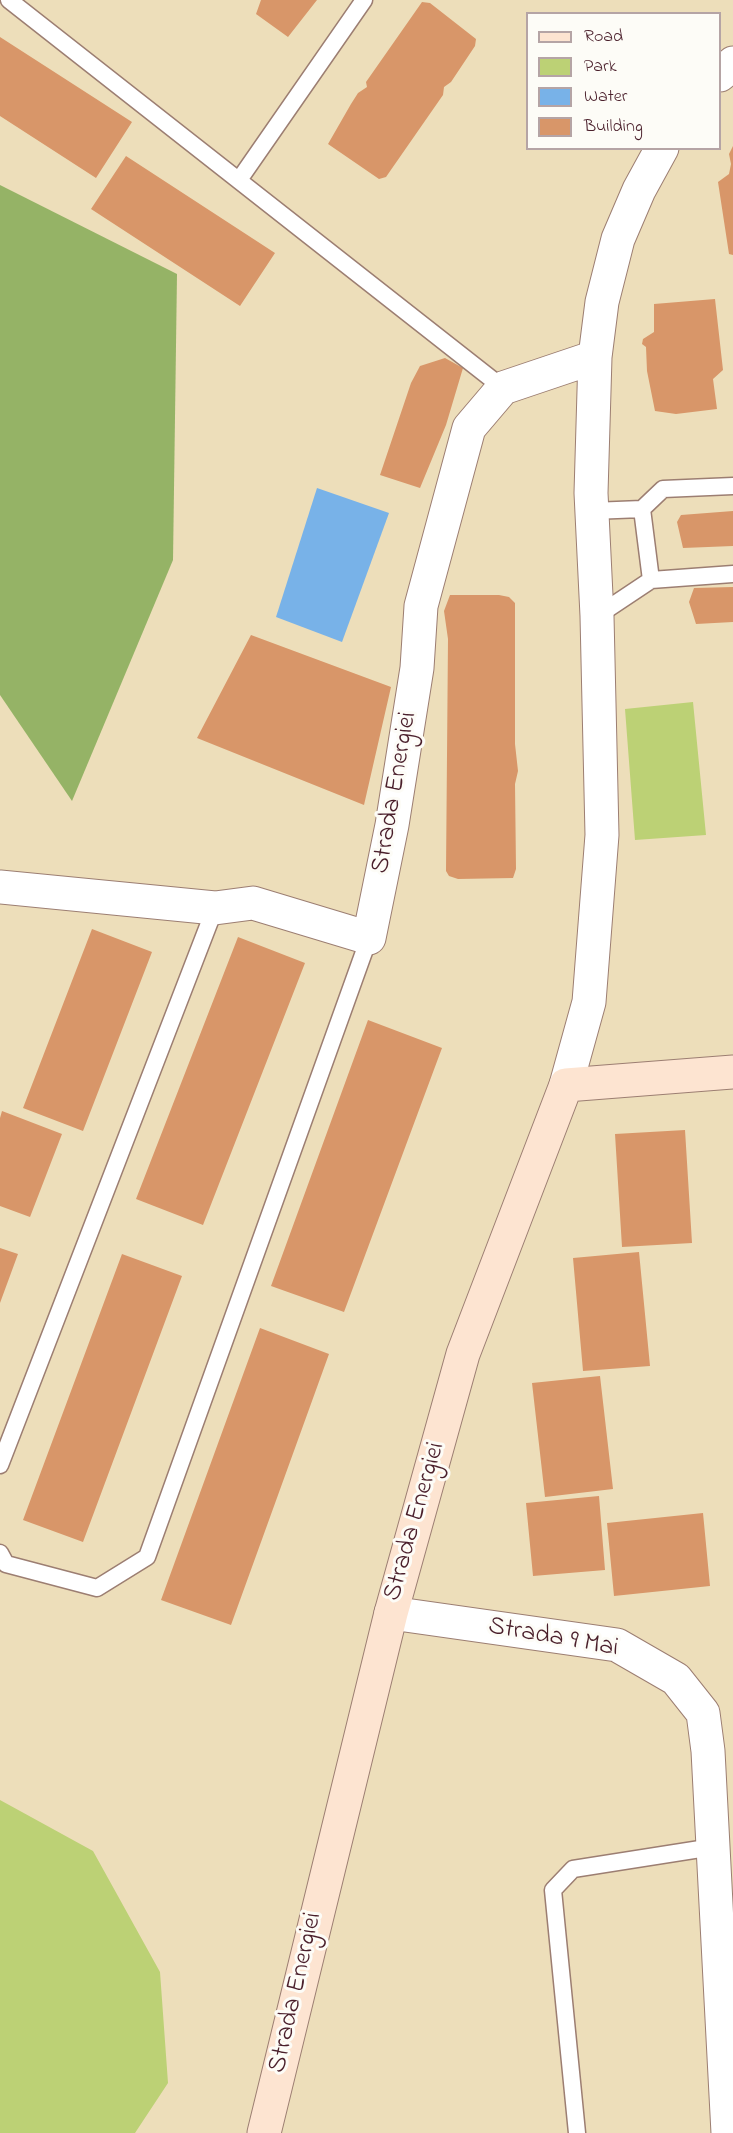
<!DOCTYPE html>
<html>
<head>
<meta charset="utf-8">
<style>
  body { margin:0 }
  #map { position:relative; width:733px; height:2133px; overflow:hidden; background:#eddeba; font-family:"Indie Flower",sans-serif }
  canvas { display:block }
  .legend { position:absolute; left:526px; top:12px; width:195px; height:138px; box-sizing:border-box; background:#fdfcf7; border:2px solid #b5a4a5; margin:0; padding:8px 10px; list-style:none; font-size:18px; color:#4a1f2b }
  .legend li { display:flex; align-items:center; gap:12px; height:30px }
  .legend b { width:30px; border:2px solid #b5a4a5 }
</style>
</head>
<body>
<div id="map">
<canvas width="733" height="2133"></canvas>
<ul class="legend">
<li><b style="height:8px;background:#fde4d1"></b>Road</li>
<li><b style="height:16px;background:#bcd175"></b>Park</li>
<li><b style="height:16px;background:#78b2e8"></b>Water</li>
<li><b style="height:16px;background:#d89669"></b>Building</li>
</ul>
</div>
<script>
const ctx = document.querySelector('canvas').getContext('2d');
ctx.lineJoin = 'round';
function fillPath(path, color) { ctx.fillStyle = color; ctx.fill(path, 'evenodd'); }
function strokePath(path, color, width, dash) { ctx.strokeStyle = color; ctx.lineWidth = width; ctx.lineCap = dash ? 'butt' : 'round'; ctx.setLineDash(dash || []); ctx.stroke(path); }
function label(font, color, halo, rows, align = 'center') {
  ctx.font = font + ' "Indie Flower",sans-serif'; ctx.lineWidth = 6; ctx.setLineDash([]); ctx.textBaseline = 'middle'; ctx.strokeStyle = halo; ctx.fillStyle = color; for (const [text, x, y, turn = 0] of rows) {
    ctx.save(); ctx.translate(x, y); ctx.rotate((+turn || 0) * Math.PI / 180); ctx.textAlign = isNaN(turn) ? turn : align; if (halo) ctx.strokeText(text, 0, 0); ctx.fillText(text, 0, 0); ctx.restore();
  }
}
const green = new Path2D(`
  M693 702 706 835 635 840 625 709Z
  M0 1800 93 1851 160 1972 168 2083 135 2133H0Z`);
const forest = new Path2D(`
  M0 185 177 274 173 560 72 801 0 695Z`);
const water = new Path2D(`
  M317 488 389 513 342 642 276 617Z`);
const building = new Path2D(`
  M261 0H317L288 37 256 14Z
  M422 2 430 3 476 39 475 46 451 82 444 87 443 95 386 177 379 179 328 144 351 104 358 93 367 87 366 82Z
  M0 37 132 122 96 178 0 116Z
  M733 146V255L729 254 718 182 729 174 731 164 729 154Z
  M126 156 275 253 240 306 91 209Z
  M715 299 723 370 713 379 717 409 676 414 655 411 647 371 646 347 642 344 643 339 654 332V304Z
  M445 358 463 368 446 425 420 488 380 475 411 383 420 366Z
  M733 511V546L683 548 677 522 681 515Z
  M733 587V622L696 624 689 602 694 588Z
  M450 595H499L509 597 515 603V744L518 771 515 784 516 869 513 878 458 879 449 876 446 871 448 639 444 611Z
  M251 635 391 687 364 805 197 738Z
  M92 929 152 952 83 1131 23 1108Z
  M238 937 305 963 203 1225 136 1199Z
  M368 1020 442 1048 344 1312 271 1286Z
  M2 1111 62 1134 30 1217 0 1206V1118Z
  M685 1130 692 1243 622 1247 615 1134Z
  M0 1248 18 1254 0 1303Z
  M639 1252 650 1366 583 1371 573 1258Z
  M122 1254 182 1276 83 1542 23 1520Z
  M260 1328 329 1354 231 1625 161 1600Z
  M600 1376 613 1489 545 1497 532 1383Z
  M599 1496 605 1570 533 1576 526 1503Z
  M703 1513 710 1586 614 1596 607 1523Z`);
const lane = new Path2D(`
  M9 0 503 388
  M239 180 364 0
  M642 509 651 580
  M592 511 642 509 663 489 733 486
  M597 616 651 580 733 574
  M0 1465 215 908
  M0 1553 6 1564 97 1588 147 1557 369 938
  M577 2133 553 1890 573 1869 713 1847`);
const street = new Path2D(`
  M720 75 733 63
  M0 887 215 908 253 903 369 938 392 825 417 668 421 606 469 428 503 388 595 357
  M566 1085 589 1002 602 835 597 616 591 493 595 357 602 302 618 239 639 190 662 148
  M391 1613 617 1645 676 1679 703 1713 708 1751 728 2133`);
const secondary = new Path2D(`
  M264 2133 391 1613 463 1354 566 1085 733 1072`);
const streetNames = [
  ["Strada Energiei",396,793,-80],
  ["Strada Energiei",416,1522,-74],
  ["Strada 9 Mai",553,1639,10],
  ["Strada Energiei",297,1993,-77]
];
fillPath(green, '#bcd175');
fillPath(forest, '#95b366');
fillPath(water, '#78b2e8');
fillPath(building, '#d89669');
strokePath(lane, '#9c7e72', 19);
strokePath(street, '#9c7e72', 35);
strokePath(secondary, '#9c7e72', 35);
strokePath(lane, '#fff', 16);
strokePath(street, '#fff', 33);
strokePath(secondary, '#fde4d1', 33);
label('26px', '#4a1f2b', '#fdfcf7', streetNames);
</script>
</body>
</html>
